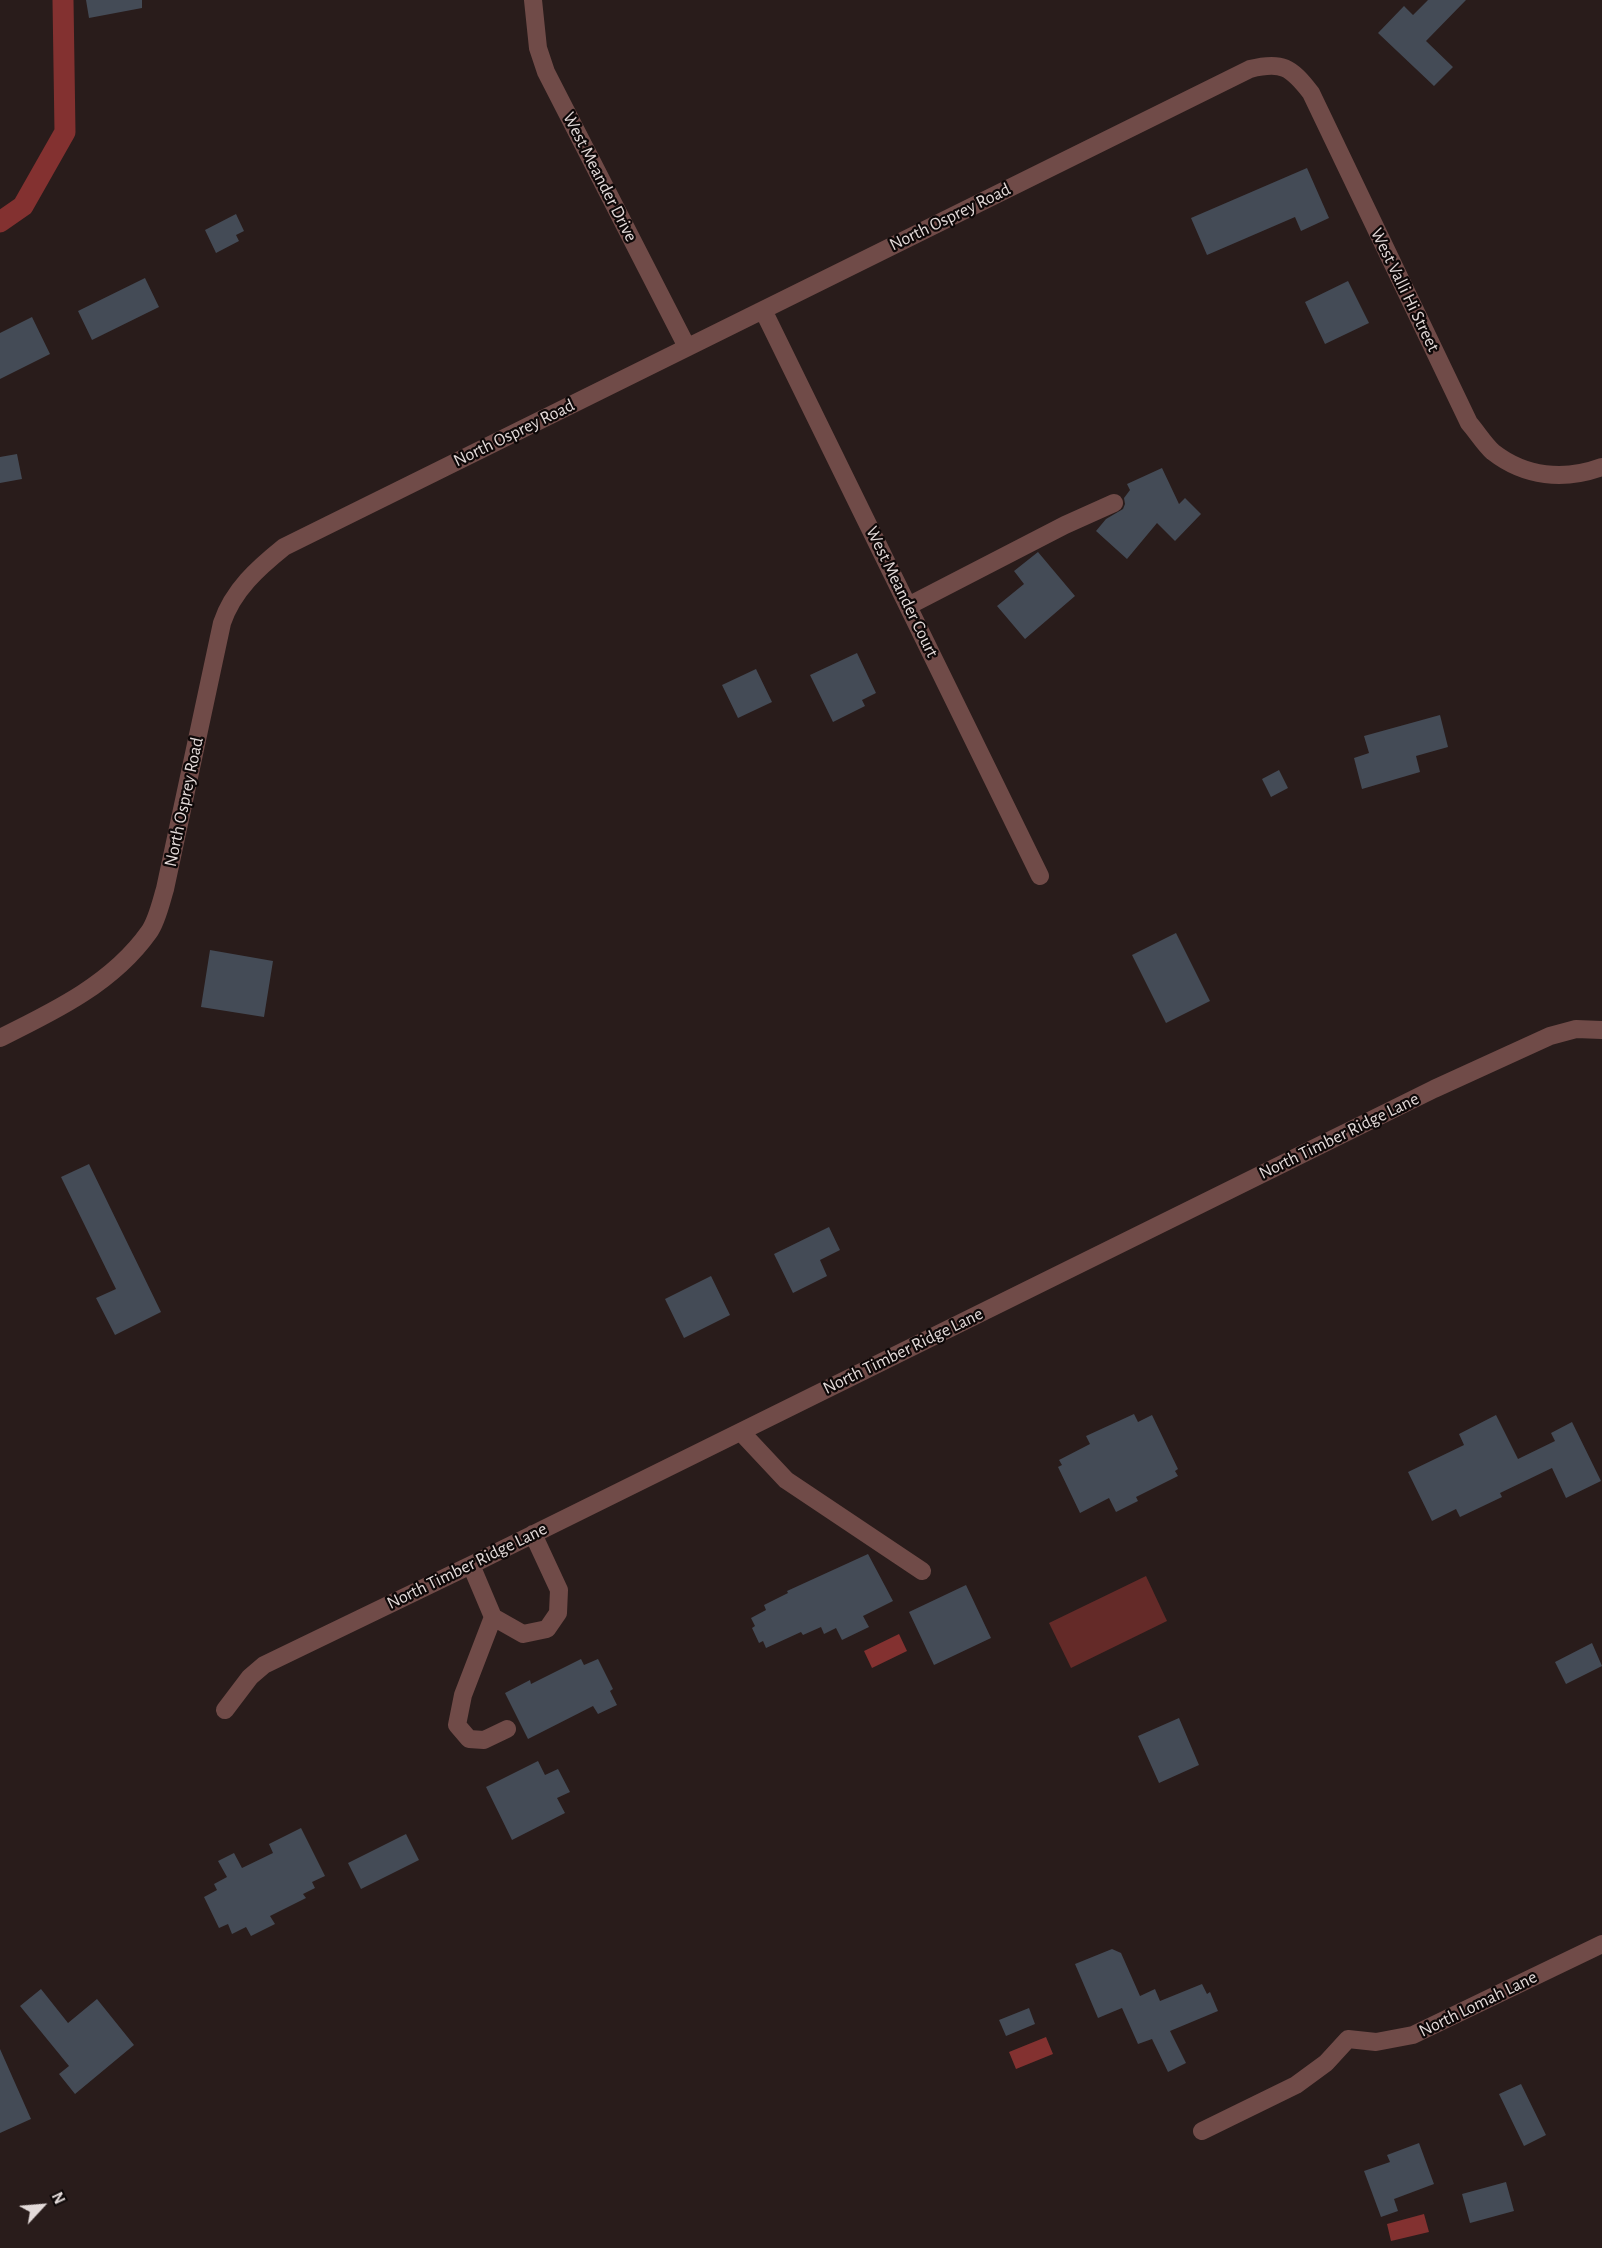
<!DOCTYPE html>
<html>
<head>
<meta charset="utf-8">
<style>
  body { margin:0 }
  #map { position:relative; width:1602px; height:2248px; overflow:hidden; background:#291c1b; font-family:"Alegreya Sans",sans-serif }
  canvas { display:block }
  .north { position:absolute; left:12px; top:2176px; width:60px; height:60px; -webkit-text-stroke:4px #0e0808; paint-order:stroke; rotate:64deg; font-size:16px; font-weight:700; line-height:24px; text-align:center; color:#e3dad9 }
  .north::after { content:''; display:block; margin:auto; width:21px; height:27px; background:#e3dad9; clip-path:polygon(50% 0,100% 100%,50% 72%,0 100%) }
</style>
</head>
<body>
<div id="map">
<canvas width="1602" height="2248"></canvas>
<div class="north">N</div>
</div>
<script>
const ctx = document.querySelector('canvas').getContext('2d');
ctx.lineJoin = 'round';
function fillPath(path, color) { ctx.fillStyle = color; ctx.fill(path, 'evenodd'); }
function strokePath(path, color, width, dash) { ctx.strokeStyle = color; ctx.lineWidth = width; ctx.lineCap = dash ? 'butt' : 'round'; ctx.setLineDash(dash || []); ctx.stroke(path); }
function label(font, color, halo, rows, align = 'center') {
  ctx.font = font + ' "Alegreya Sans",sans-serif'; ctx.lineWidth = 4.5; ctx.setLineDash([]); ctx.textBaseline = 'middle'; ctx.strokeStyle = halo; ctx.fillStyle = color; for (const [text, x, y, turn = 0] of rows) {
    ctx.save(); ctx.translate(x, y); ctx.rotate((+turn || 0) * Math.PI / 180); ctx.textAlign = isNaN(turn) ? turn : align; if (halo) ctx.strokeText(text, 0, 0); ctx.fillText(text, 0, 0); ctx.restore();
  }
}
const green = new Path2D(`
  M1146 1576 1167 1621 1071 1668 1049 1623Z`);
const water = new Path2D(`
  M899 1634 907 1651 872 1668 864 1651Z
  M1046 2037 1053 2054 1016 2069 1009 2052Z
  M1424 2214 1429 2232 1391 2241 1387 2224Z`);
const canal = new Path2D(`
  M0 222 23 206 65 132 63 0`);
const building = new Path2D(`
  M86 0H142V8L89 18Z
  M1428 0H1466L1426 41 1453 67 1434 86 1378 33 1404 6 1413 15Z
  M1307 168 1329 218 1301 231 1295 217 1207 255 1191 218Z
  M236 214 244 231 236 235 239 241 216 253 205 230Z
  M145 278 159 307 92 340 78 311Z
  M1348 281 1369 323 1325 344 1305 302Z
  M32 317 50 354 0 379V333Z
  M17 454 22 479 0 483V457Z
  M1162 468 1179 504 1185 498 1201 514 1175 541 1157 523 1127 559 1096 531 1106 519 1123 509 1125 504 1124 498 1130 490 1127 484Z
  M1038 552 1075 596 1025 639 997 606 1024 584 1014 571Z
  M857 653 876 693 862 700 865 706 833 722 810 675Z
  M756 669 772 702 738 718 722 685Z
  M1440 715 1448 747 1416 756 1420 772 1362 789 1354 758 1369 753 1364 736Z
  M1279 770 1288 788 1271 797 1262 779Z
  M1176 933 1210 1001 1166 1023 1132 955Z
  M210 950 273 961 264 1017 201 1007Z
  M89 1164 161 1312 115 1335 96 1298 116 1289 61 1177Z
  M829 1227 840 1250 820 1260 827 1276 793 1293 774 1254Z
  M711 1276 730 1315 684 1338 665 1299Z
  M1134 1414 1138 1422 1152 1415 1178 1469 1175 1471 1178 1476 1136 1497 1138 1501 1116 1512 1109 1498 1080 1513 1058 1467 1062 1465 1059 1460 1090 1444 1086 1436Z
  M1496 1415 1518 1459 1555 1441 1551 1433 1572 1422 1601 1481 1566 1498 1552 1468 1500 1493 1502 1497 1460 1517 1456 1509 1432 1521 1408 1472 1464 1445 1459 1434Z
  M868 1554 893 1601 863 1616 869 1627 842 1640 836 1628 824 1634 821 1627 803 1635 801 1632 766 1648 763 1641 759 1643 752 1628 755 1626 751 1618 766 1610 764 1605 788 1593 787 1591Z
  M966 1585 991 1638 934 1665 909 1612Z
  M1592 1643 1602 1666 1566 1684 1555 1662Z
  M581 1659 584 1665 598 1659 613 1689 610 1691 617 1705 598 1714 593 1706 528 1739 505 1693 530 1680 531 1684Z
  M1179 1718 1199 1765 1159 1783 1138 1736Z
  M538 1761 545 1775 558 1769 570 1792 557 1798 565 1813 512 1840 486 1787Z
  M301 1828 325 1876 312 1882 315 1888 303 1894 306 1898 270 1916 275 1924 251 1936 246 1927 232 1934 228 1924 219 1928 204 1897 217 1890 214 1884 227 1877 218 1861 234 1853 242 1868 273 1853 269 1844Z
  M406 1834 419 1860 361 1889 348 1863Z
  M1112 1949 1121 1953 1140 1996 1155 1989 1160 2001 1202 1984 1207 1994 1210 1992 1218 2011 1170 2031 1186 2063 1168 2072 1152 2039 1138 2044 1122 2008 1098 2018 1075 1964Z
  M41 1989 68 2023 97 1999 134 2045 75 2094 59 2074 69 2066 20 2006Z
  M1029 2008 1035 2024 1006 2036 999 2020Z
  M0 2049 31 2119 0 2133Z
  M1521 2084 1546 2135 1524 2146 1499 2094Z
  M1419 2143 1434 2184 1394 2199 1398 2211 1381 2217 1364 2171 1390 2162 1387 2155Z
  M1506 2182 1514 2211 1470 2223 1462 2194Z`);
const minor = new Path2D(`
  M533 0 538 48 546 72 687 347
  M763 310 1040 876
  M908 606 1065 525 1114 503
  M0 1038C55 1011 113 983 149 932 157 921 161 902 165 889L222 623C233 590 258 568 284 547L1250 69C1282 61 1291 67 1311 93L1469 423C1477 432 1484 444 1493 452 1525 477 1564 481 1602 467
  M741 1432 786 1480 922 1571
  M471 1565 493 1617 463 1695 457 1725 469 1739 484 1740 507 1729
  M493 1617 523 1634 547 1629 558 1613 559 1590 533 1534
  M225 1710 250 1677 264 1665 471 1565 1434 1089 1550 1036 1576 1029 1602 1030
  M1202 2131 1296 2085 1326 2063 1348 2039 1376 2042 1413 2035 1602 1944`);
const streetNames = [
  ["West Meander Drive",600,177,63],
  ["North Osprey Road",950,217,-26],
  ["West Valli Hi Street",1405,290,64],
  ["North Osprey Road",514,433,-26],
  ["West Meander Court",902,592,64],
  ["North Osprey Road",184,802,-78],
  ["North Timber Ridge Lane",1339,1136,-26],
  ["North Timber Ridge Lane",903,1351,-26],
  ["North Timber Ridge Lane",467,1566,-26],
  ["North Lomah Lane",1478,2004,-26]
];
fillPath(green, '#642a28');
fillPath(water, '#833130');
strokePath(canal, '#833130', 21);
fillPath(building, '#444b56');
strokePath(minor, '#704b48', 18);
label('18px', '#e3dad9', '#0e0808', streetNames);
</script>
</body>
</html>
